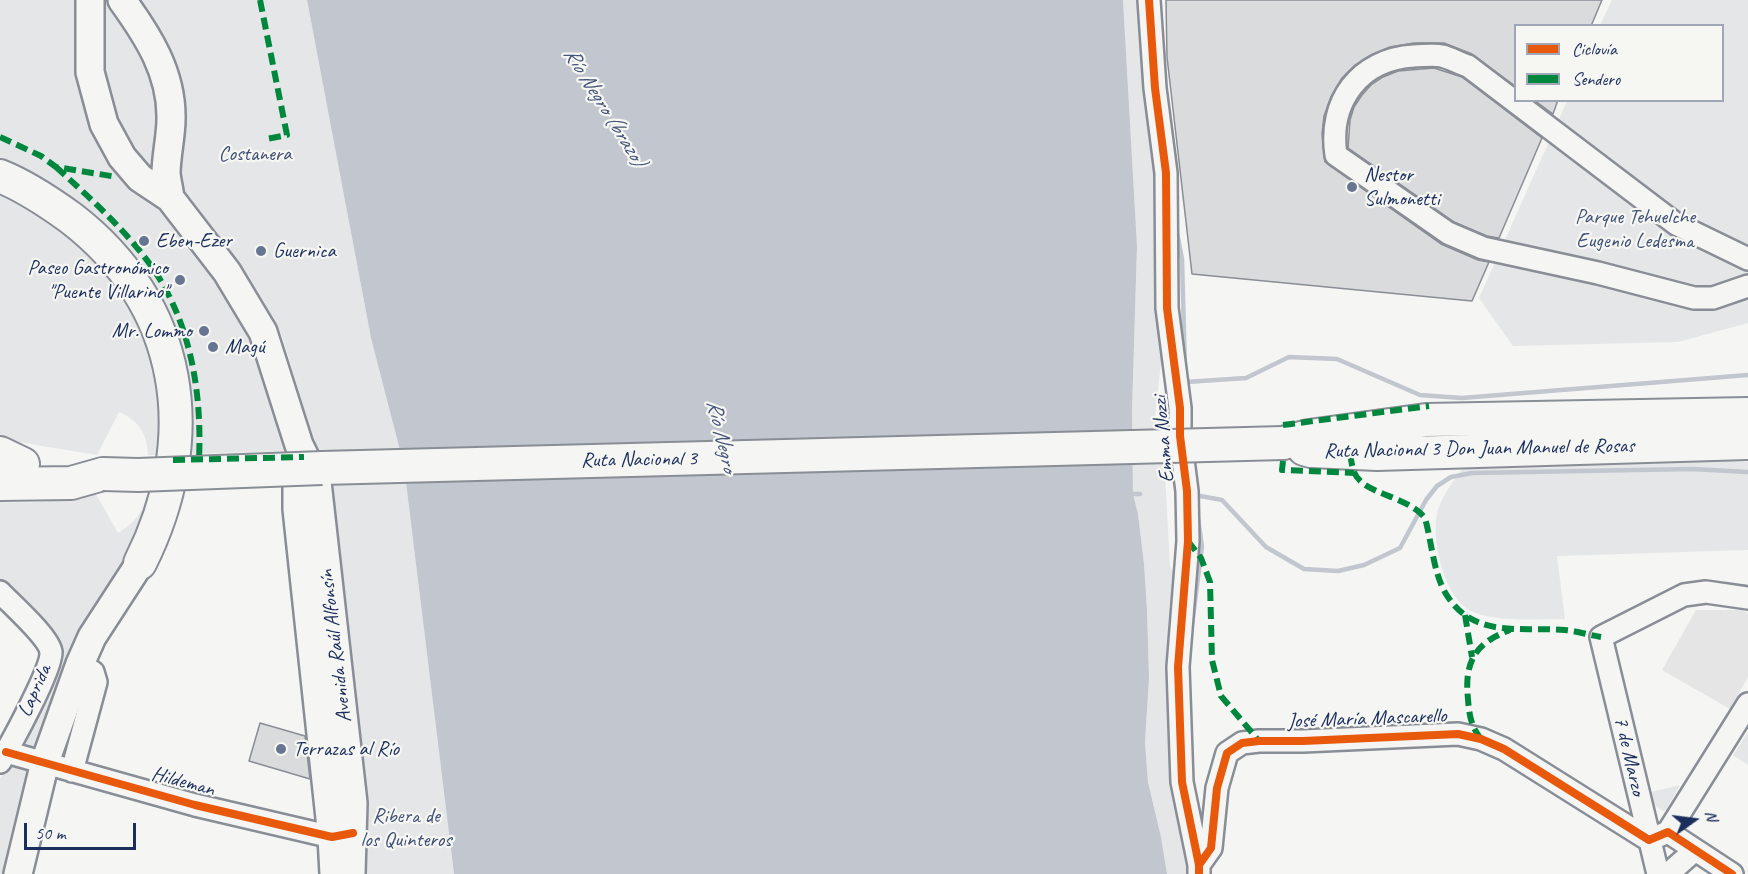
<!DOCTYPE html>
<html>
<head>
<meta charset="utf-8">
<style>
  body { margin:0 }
  #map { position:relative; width:1748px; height:874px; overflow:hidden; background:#f5f5f3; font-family:Caveat,sans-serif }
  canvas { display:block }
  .legend { position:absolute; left:1514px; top:24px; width:210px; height:78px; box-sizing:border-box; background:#f6f6f2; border:2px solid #9ea6b7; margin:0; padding:8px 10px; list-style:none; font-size:18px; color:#1b2f5e }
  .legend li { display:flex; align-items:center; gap:12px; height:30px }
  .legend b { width:30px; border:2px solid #9ea6b7 }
  .north { position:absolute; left:1664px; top:790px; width:60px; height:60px; -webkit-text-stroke:4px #f6f6f2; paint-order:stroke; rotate:76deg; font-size:16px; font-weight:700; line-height:24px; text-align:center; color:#1b2f5e }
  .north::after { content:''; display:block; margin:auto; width:21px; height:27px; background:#1b2f5e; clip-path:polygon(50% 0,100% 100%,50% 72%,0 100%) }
  .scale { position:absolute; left:24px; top:823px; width:112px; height:27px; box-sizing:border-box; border:3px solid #1b2f5e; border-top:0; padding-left:8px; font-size:18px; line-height:21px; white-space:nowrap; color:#1b2f5e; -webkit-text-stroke:4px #f6f6f2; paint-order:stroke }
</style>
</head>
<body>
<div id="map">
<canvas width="1748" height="874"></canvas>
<ul class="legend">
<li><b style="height:8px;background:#e8590c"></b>Ciclovía</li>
<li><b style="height:8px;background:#00873e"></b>Sendero</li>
</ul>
<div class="north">N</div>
<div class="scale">50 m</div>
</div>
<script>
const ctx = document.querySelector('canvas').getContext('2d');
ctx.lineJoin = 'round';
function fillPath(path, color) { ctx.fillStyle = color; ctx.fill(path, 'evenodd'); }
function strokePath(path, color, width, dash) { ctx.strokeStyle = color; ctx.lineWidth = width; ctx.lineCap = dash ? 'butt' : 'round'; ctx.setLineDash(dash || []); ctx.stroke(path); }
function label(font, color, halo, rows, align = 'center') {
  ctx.font = font + ' Caveat,sans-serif'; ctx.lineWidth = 4.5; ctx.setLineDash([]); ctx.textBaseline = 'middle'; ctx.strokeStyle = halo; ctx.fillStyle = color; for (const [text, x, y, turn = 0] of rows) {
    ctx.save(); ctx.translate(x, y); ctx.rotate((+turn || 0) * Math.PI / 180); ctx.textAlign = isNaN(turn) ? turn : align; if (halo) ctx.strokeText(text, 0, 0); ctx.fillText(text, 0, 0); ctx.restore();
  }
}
const built = new Path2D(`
  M1696 610H1741L1748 613V677L1730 709 1662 670Z`);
const green = new Path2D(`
  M0 0H84L83 40 143 190 217 283 249 341 268 392 286 451 187 454 163 315 0 166Z
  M99 0H113L162 94 154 165 140 167 114 133 97 59Z
  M131 0H307L371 338 404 466 454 874H364L322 468 282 336 263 300 179 187 174 155Z
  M1123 0H1147L1167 308 1155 417 1165 473 1170 567 1180 582 1193 874H1167L1161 837 1148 782 1145 743 1149 678 1147 609 1144 564 1138 514 1133 494 1132 411 1137 246Z
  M1612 0H1748V323L1678 342 1513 346 1479 298 1567 101 1722 100V26L1600 25Z
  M0 184 52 216 124 289 146 332 162 385 159 455H148C147 433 139 421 119 412L97 455 0 439Z
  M1695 459 1748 462V550L1557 556 1565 619C1538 619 1488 623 1466 608 1443 592 1430 536 1438 510 1444 493 1453 481 1464 467Z
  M148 490H155L152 508 38 751 24 749 22 745V739C32 719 66 667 62 647 59 631 20 597 8 585L0 580V502C32 504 65 501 96 494L118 533C136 522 144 511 148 490Z
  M1748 732V765L1733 755Z
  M11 764 31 768 7 874H0V778Z
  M1680 785 1666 810 1663 811 1647 801 1643 794Z`);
const water = new Path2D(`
  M307 0H1123L1137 246 1132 411 1133 494 1138 514 1144 564 1147 609 1149 678 1145 743 1148 782 1161 837 1167 874H454L404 466 371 338Z`);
const stream = new Path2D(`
  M1176 228 1182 259 1185 369
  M1186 382 1246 378 1289 357 1337 359 1420 395 1462 398 1748 375
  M1133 494H1140
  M1195 495 1222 500 1266 547 1304 569 1338 571 1364 565 1400 548 1426 500 1437 486 1451 477 1472 473 1692 469 1748 472
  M1190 641 1202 546 1197 512`);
const building = new Path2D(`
  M1166 0H1602L1591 26H1515V86L1472 54 1444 43H1414L1390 47 1371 55 1354 66 1342 78 1331 97 1324 116 1322 134 1325 162 1441 244 1478 260 1489 262 1472 301 1192 274 1167 57Z
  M1434 68 1462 77 1542 138 1499 238 1487 236 1454 222 1348 148 1350 120 1354 107 1362 95 1371 85 1383 77 1398 71Z
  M1534 100H1558L1553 114Z
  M260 723 305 736 310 779 249 761Z`);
const minor = new Path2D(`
  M1149 0 1155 88 1166 173 1167 308 1180 408V436L1187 491 1188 541 1178 667 1182 782 1199 865V874
  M1748 259 1676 224 1468 66C1459 63 1450 58 1442 56 1433 54 1422 56 1414 56 1359 59 1328 102 1336 155L1448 233 1483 248 1598 273 1694 298H1713L1748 286
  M0 592C11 604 49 637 51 652 52 669 11 744 0 762
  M6 752 195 805 332 837 346 834
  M72 771 96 682 93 672 80 664
  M1668 832 1748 704
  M1199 865 1211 848 1217 788 1227 753 1242 743 1259 741H1303L1458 734 1481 739 1504 749 1649 840 1668 832 1732 874
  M1658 874 1601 637 1684 595 1706 592 1748 598
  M1668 874 1695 850`);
const major = new Path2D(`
  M90 0V72L104 124 122 157 140 178 170 198 227 272 263 332 299 445 317 482 353 803 351 874
  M122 0C148 36 172 73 171 119 171 137 166 156 166 174 167 182 169 190 170 198
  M304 457 297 477V509L332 837 334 874
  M18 874 45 762 80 664 92 637 140 563`);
const highway = new Path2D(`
  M0 176C25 186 49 202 71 218 184 305 203 438 140 563
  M1283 443 1309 436 1426 420 1748 414
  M1304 449 1311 451 1377 454 1748 443
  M0 453 23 464
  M322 468 1132 447
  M0 484 71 483 103 474`);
const highwayBridge = new Path2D(`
  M1132 447 1283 443
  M103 474 138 475 322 468`);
const quiet = new Path2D(`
  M260 0 287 135 266 139
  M0 137 41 156 56 167 117 177
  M56 167C91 199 127 231 154 270 191 325 202 394 199 459
  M1283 425 1429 406
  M1350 454C1351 459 1352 467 1354 472 1363 495 1407 495 1425 518 1432 543 1433 572 1446 594 1474 640 1522 626 1565 630 1577 631 1589 635 1601 637
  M173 460 304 457
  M1283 461 1282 470 1354 473
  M1188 541 1201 558 1210 582 1212 660 1221 696 1259 741
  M1465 615 1472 657
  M1481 739C1471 727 1469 714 1468 699 1464 662 1475 643 1510 630`);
const cycleway = new Path2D(`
  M1149 0 1155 88 1166 173 1167 308 1180 408V436L1187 491 1188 541 1178 667 1182 782 1199 865V874
  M6 752 195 805 332 837 353 833
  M1199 865 1211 848 1217 788 1227 753 1242 743 1259 741H1303L1458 734 1481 739 1504 749 1649 840 1668 832 1732 874`);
const markers = [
  [1352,187,6,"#677492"],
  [144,241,6,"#677492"],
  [261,251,6,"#677492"],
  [180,280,6,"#677492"],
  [204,331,6,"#677492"],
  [213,347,6,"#677492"],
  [281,749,6,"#677492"]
];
const parkNames = [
  ["Costanera",255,154],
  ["Parque Tehuelche",1635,217],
  ["Eugenio Ledesma",1635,241],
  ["Ribera de",406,816],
  ["los Quinteros",406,840]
];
const poiNames = [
  ["Nestor",1364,175],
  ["Sulmonetti",1364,199],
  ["Eben-Ezer",156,241],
  ["Guernica",273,251],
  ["Paseo Gastronómico",168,268,"right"],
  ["\"Puente Villarino\"",168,292,"right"],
  ["Mr. Lommo",192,331,"right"],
  ["Magú",225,347],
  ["Terrazas al Río",293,749]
];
const streetNames = [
  ["Emma Nozzi",1164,439,-95],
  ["Ruta Nacional 3 Don Juan Manuel de Rosas",1479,449,-1],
  ["Ruta Nacional 3",639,460,-1],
  ["Avenida Raúl Alfonsín",336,646,-97],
  ["Laprida",35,691,-66],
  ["José María Mascarello",1367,719,-2],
  ["7 de Marzo",1629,756,77],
  ["Hildeman",183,782,15]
];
const waterNames = [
  ["Río Negro (brazo)",604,107,58],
  ["Río Negro",721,436,77]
];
fillPath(built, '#e5e5e6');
fillPath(green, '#e4e6e7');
fillPath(water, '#c1c6cf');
strokePath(stream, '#c1c6cf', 4.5);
fillPath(building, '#dadbdc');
strokePath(building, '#898d95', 1.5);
strokePath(minor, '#898d95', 26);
strokePath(major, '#898d95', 32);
strokePath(highway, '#898d95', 36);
strokePath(minor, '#f5f5f3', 21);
strokePath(major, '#f5f5f3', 27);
strokePath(highway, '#f5f5f3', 32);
strokePath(highwayBridge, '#898d95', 36, []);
strokePath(highwayBridge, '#f5f5f3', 32);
strokePath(quiet, '#00873e', 6, [12, 6]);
strokePath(cycleway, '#e8590c', 8);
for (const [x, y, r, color] of markers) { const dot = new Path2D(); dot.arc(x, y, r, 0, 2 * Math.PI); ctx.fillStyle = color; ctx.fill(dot); strokePath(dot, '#f6f6f2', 2); }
label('21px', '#405177', '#f6f6f2', parkNames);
label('21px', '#1b2f5e', '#f6f6f2', poiNames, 'left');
label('21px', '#1b2f5e', '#f6f6f2', streetNames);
label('italic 22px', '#46567b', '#f6f6f2', waterNames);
</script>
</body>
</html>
